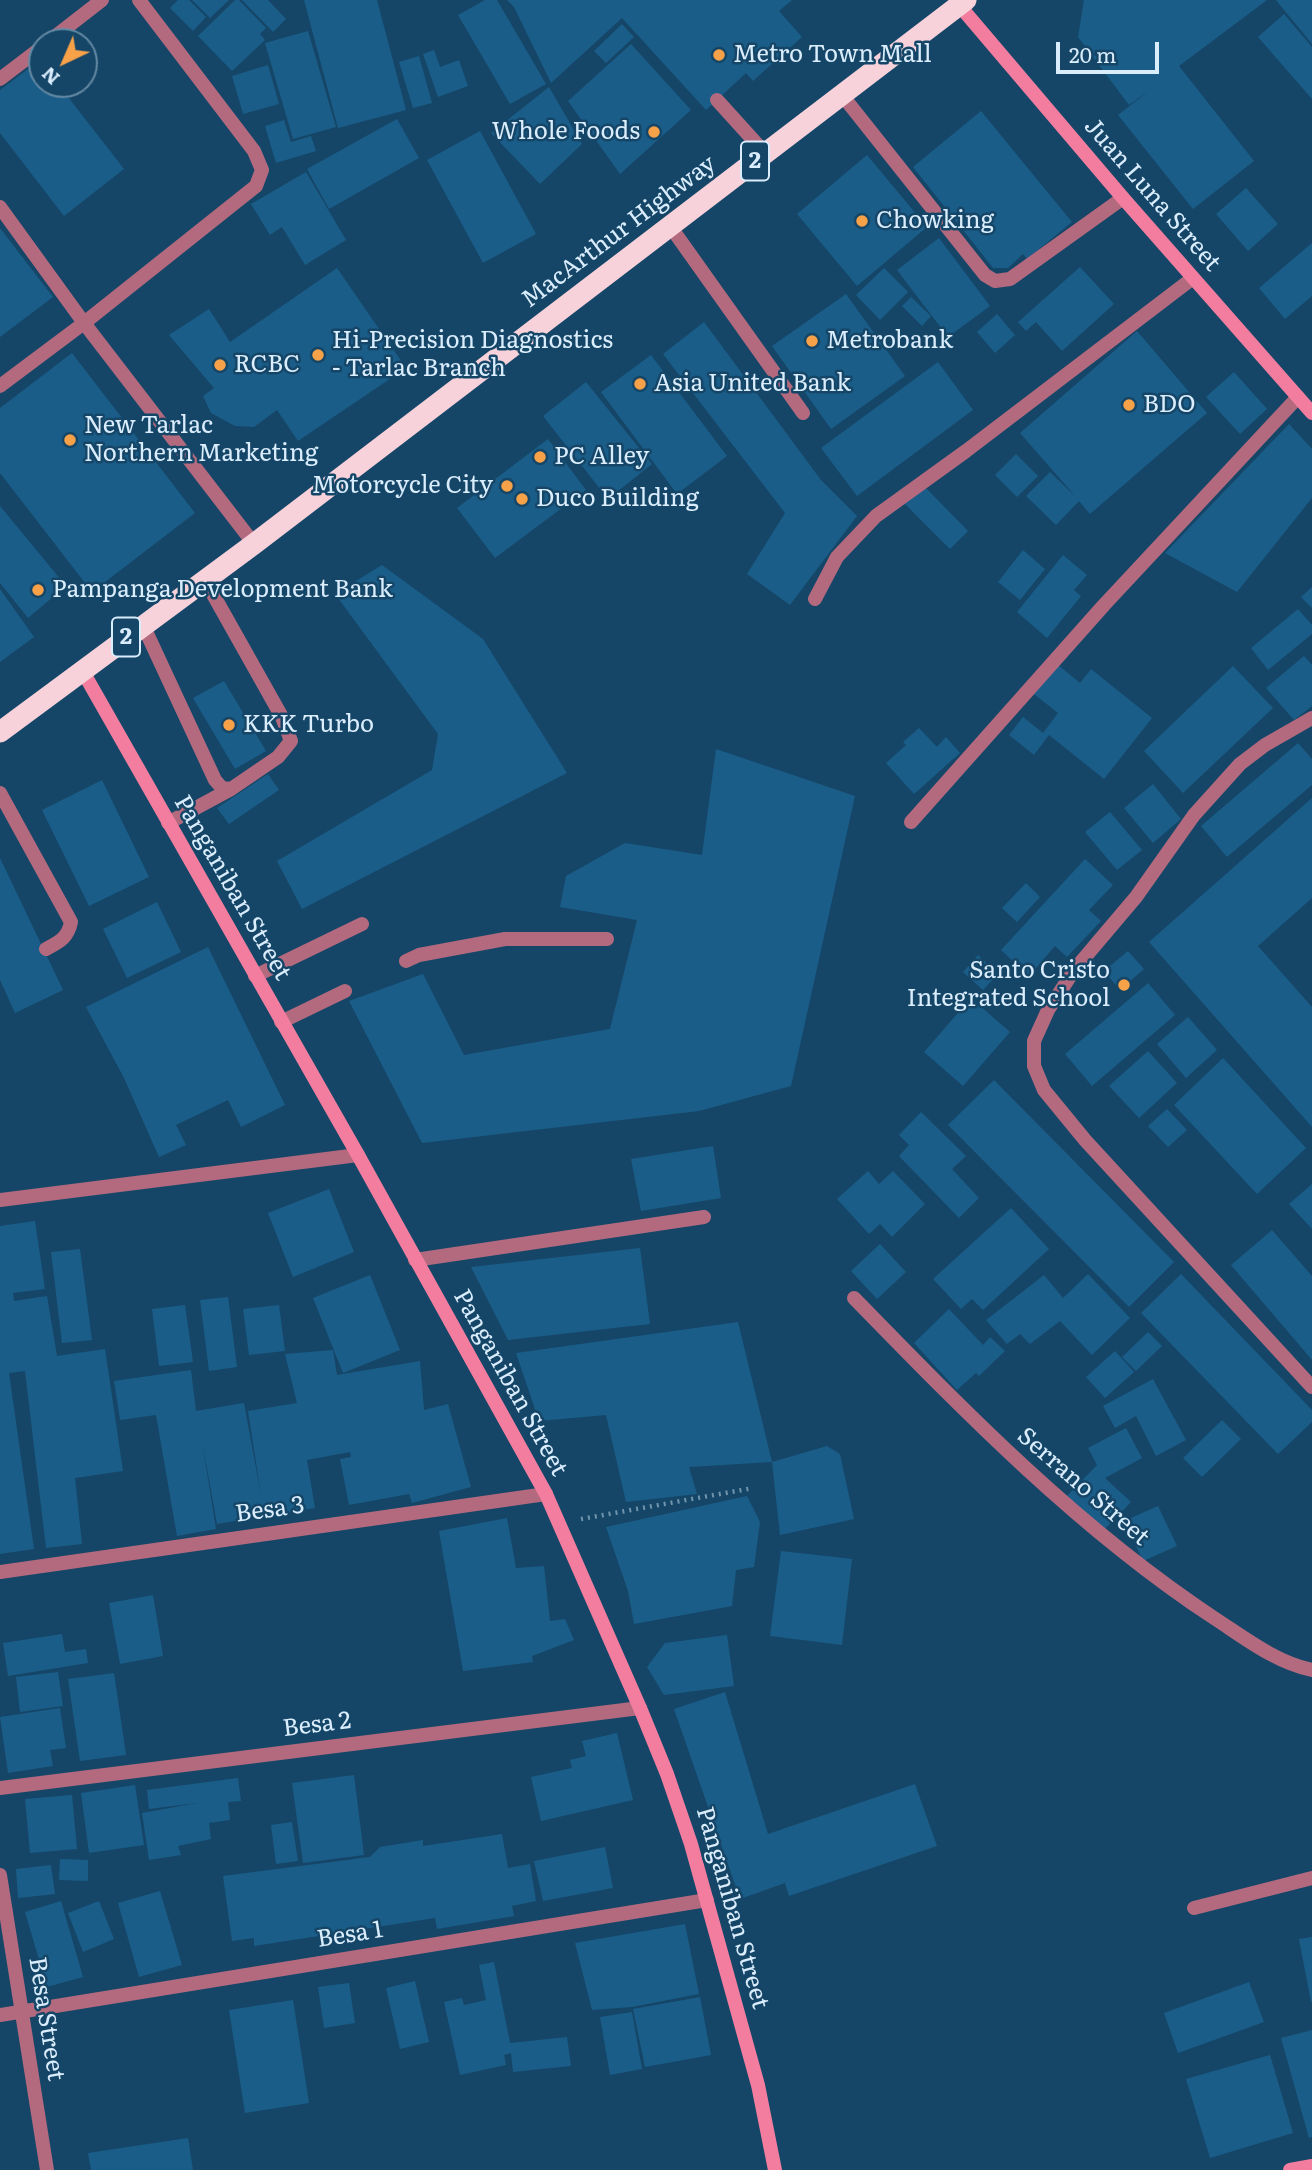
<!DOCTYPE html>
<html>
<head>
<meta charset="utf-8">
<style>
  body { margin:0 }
  #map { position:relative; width:1312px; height:2170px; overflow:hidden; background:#154667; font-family:Literata,serif }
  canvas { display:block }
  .north { position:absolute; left:28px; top:28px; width:70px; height:70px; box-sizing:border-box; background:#154667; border:2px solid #6489a3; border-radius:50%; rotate:224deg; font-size:19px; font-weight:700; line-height:28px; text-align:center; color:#daedfd }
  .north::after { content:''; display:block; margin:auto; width:24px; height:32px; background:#f7a149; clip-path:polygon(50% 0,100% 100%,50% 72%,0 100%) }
  .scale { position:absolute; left:1056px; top:42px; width:103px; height:32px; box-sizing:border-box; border:4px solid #daedfd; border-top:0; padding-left:9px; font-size:21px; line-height:24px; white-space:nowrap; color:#daedfd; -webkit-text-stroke:5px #154667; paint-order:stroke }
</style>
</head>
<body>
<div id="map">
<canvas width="1312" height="2170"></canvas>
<div class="north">N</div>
<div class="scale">20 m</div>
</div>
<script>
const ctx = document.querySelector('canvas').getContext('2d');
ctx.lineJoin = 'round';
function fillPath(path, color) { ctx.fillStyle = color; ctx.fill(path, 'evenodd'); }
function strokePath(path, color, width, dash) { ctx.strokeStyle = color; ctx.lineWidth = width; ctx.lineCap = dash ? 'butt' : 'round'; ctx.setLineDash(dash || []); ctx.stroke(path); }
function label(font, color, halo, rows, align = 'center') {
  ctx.font = font + ' Literata,serif'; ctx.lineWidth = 5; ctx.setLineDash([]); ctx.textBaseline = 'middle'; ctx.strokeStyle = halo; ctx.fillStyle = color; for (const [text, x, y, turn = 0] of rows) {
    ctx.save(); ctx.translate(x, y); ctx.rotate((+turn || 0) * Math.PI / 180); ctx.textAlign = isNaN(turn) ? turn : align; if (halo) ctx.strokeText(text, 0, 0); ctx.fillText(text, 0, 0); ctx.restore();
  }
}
const building = new Path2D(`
  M178 0H189L206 17 193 31 170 8Z
  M192 0H229L210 18Z
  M235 0H239L266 28 260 34 265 40 232 71 198 36Z
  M242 0H268L286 19 273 32Z
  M304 0H377L406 110 338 128Z
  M485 0H497L546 84 510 104 458 15Z
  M507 0H792L779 11 802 37 753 81 746 73 706 110 622 18 551 83 514 7Z
  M1084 0H1267L1179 66 1254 161 1193 209 1118 115 1150 90 1129 105 1078 37Z
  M1276 0H1312V44Z
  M1284 14 1312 47V99L1258 37Z
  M622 24 634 37 606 63 594 51Z
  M308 31 336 127 293 139 265 43Z
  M631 44 691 110 620 174 568 101Z
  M434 50 440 67 459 60 468 86 438 97 423 54Z
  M419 56 432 103 413 108 399 62Z
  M40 60 42 63V84H58L124 169 64 216 0 133V90Z
  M268 65 279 104 243 114 232 76Z
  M549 87 582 144 540 184 491 133Z
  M981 111 1072 222 1027 259 1023 254 1008 268H993L913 167Z
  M397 119 419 158 329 209 307 169Z
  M284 120 291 142 311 136 316 151 276 163 265 126Z
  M480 131 536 234 483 263 427 160Z
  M867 155 927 227 857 286 797 214Z
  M306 172 346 240 305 265 282 227 270 235 251 204Z
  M1246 188 1278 224 1248 251 1216 214Z
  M0 228 53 297 0 337Z
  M939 238 990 306 948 337 897 270Z
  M1312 243V296L1285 319 1259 288Z
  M1080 267 1114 304 1062 351 1036 322 1026 331 1018 322Z
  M337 268 406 368 298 441 277 410 254 427 235 426 211 413 203 396 214 388 169 335 209 309 230 342Z
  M884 268 908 292 880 320 856 295Z
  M846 294 905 376 831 429 772 346Z
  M911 297 931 316 922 326 902 306Z
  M997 314 1015 335 995 353 977 332Z
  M704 322 821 480 857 516 790 605 747 574 785 513 663 354Z
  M1137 331 1207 413 1090 514 1079 501 1056 525 1026 496 1050 472 1075 496 1020 433Z
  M72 353 195 513 92 592 0 473V408Z
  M651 355 727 456 677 494 601 392Z
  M938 362 973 410 857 496 821 448Z
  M1234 372 1267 409 1240 434 1206 397Z
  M586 382 652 464 608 499 543 416Z
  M1289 424 1312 449V498L1237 592 1165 553Z
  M548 439 586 490 495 558 457 508Z
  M1016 454 1038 476 1017 497 995 475Z
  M924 486 968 531 950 549 905 504Z
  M0 506 66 586 28 618 0 583Z
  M1023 550 1045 569 1020 600 998 582Z
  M1063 555 1087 575 1074 590 1081 596 1047 638 1017 612Z
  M382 565 483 639 567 773 302 909 277 861 432 770 438 734 335 594Z
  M1312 587V608L1301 597Z
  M0 589 34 637 0 662Z
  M1298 609 1312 625V634L1268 670 1251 648Z
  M1304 656 1312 665V706L1294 720 1266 688Z
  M1057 664 1080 683 1091 669 1152 718 1104 779 1049 735 1034 755 1009 735 1023 717 1043 733 1058 713 1034 694Z
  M1233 666 1273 708 1183 793 1144 751Z
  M224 681 266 751 235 769 193 698Z
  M919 728 937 747 946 737 960 753 914 794 886 763 906 745 903 742Z
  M1298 743 1312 759V785L1227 857 1201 826Z
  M716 749 855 796 791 1086 699 1111 422 1143 349 1001 423 974 464 1055 610 1029 637 920 560 907 566 876 625 843 702 855Z
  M268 774 279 790 229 824 217 808Z
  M102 780 149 877 89 906 42 810Z
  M1153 784 1181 819 1153 843 1124 808Z
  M1312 798V898L1258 946 1312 1007V1127L1149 942Z
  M1110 812 1142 850 1117 870 1085 832Z
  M0 858 63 990 15 1013 0 980Z
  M1085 859 1113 885 1089 910 1101 921 1067 957 1055 946 1029 976 1001 950Z
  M1026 883 1040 897 1017 922 1002 908Z
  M157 902 181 952 127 978 103 929Z
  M208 947 285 1105 241 1127 228 1100 176 1125 186 1145 159 1157 124 1078 86 1007Z
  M1128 951 1144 969 1120 990 1104 971Z
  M978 955 998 974 983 990 963 972Z
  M1148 983 1175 1015 1092 1086 1065 1054Z
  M971 998 1010 1032 963 1086 924 1052Z
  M1188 1017 1217 1050 1186 1078 1157 1044Z
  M1148 1051 1177 1083 1139 1118 1109 1086Z
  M1223 1058 1306 1148 1257 1194 1174 1105Z
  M994 1080 1174 1262 1129 1307 948 1125Z
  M1167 1109 1187 1130 1168 1147 1148 1126Z
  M921 1112 966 1156 952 1169 979 1198 959 1218 899 1156 909 1145 899 1135Z
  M713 1146 721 1198 641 1211 631 1159Z
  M868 1171 879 1184 893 1171 925 1204 892 1237 880 1224 869 1234 837 1199Z
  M1312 1184V1229L1289 1204Z
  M329 1189 354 1252 293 1277 268 1213Z
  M1011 1208 1049 1249 983 1310 972 1299 961 1309 933 1279Z
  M35 1221 45 1289 13 1293 14 1301 47 1296 57 1356 105 1349 123 1471 75 1478 82 1544 46 1548 25 1371 9 1373 34 1549 0 1554V1226Z
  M1272 1230 1312 1276V1360L1231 1265Z
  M880 1244 906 1272 877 1299 851 1271Z
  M640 1248 650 1324 508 1340 471 1267Z
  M80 1249 92 1340 62 1343 51 1252Z
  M1088 1274 1130 1318 1092 1355 1060 1321 1030 1344 1020 1334 1007 1344 986 1320 1044 1275 1063 1298Z
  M1181 1274 1312 1410V1422L1278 1454 1141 1313Z
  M370 1275 400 1350 343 1373 313 1298Z
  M228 1297 237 1367 209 1371 200 1300Z
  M185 1305 193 1362 159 1366 152 1309Z
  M279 1305 285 1351 249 1355 243 1309Z
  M949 1309 983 1345 990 1337 1005 1351 979 1376 976 1373 957 1390 914 1343Z
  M738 1322 772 1462 689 1467 697 1494 626 1502 606 1415 539 1421 516 1353Z
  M1148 1332 1162 1346 1136 1371 1122 1357Z
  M333 1350 337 1375 420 1361 424 1410 448 1404 471 1487 412 1503 409 1494 349 1505 340 1459 351 1457 350 1452 307 1460 315 1508 217 1524 202 1441 216 1529 177 1536 156 1415 120 1420 114 1381 191 1370 196 1411 244 1403 261 1495 248 1411 297 1403 285 1354Z
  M1115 1351 1134 1372 1105 1398 1086 1377Z
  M1153 1379 1186 1440 1156 1456 1136 1416 1115 1428 1103 1406Z
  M1222 1420 1241 1439 1202 1477 1183 1458Z
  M1126 1428 1142 1458 1105 1478 1131 1502 1103 1531 1066 1497 1097 1465 1088 1448Z
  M827 1446 840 1454 854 1519 780 1535 772 1462Z
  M747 1496 760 1522 754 1567 736 1570 732 1606 634 1624 628 1591 606 1527Z
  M1158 1506 1177 1546 1143 1561 1124 1521Z
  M507 1518 516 1568 544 1566 550 1621 565 1619 574 1640 532 1656 533 1662 463 1671 439 1531Z
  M781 1551 852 1559 842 1645 770 1636Z
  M153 1595 163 1656 120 1664 109 1603Z
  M62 1634 65 1652 86 1649 88 1663 8 1676 3 1643Z
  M727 1635 734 1686 664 1695 647 1667 665 1643Z
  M58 1672 63 1706 20 1712 16 1677Z
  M114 1673 126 1755 80 1761 68 1679Z
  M725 1692 768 1834 915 1784 937 1846 789 1896 785 1883 740 1899 674 1709Z
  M60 1708 66 1748 50 1750 53 1766 8 1773 0 1717Z
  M617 1733 633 1800 541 1821 531 1777 572 1768 570 1760 586 1756 582 1741Z
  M354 1775 364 1855 303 1863 292 1783Z
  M238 1778 241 1801 228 1802 230 1820 209 1823 211 1839 178 1846 181 1855 149 1860 142 1813 197 1803 149 1809 147 1790Z
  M135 1785 144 1845 89 1853 81 1793Z
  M72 1795 77 1849 30 1853 25 1799Z
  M292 1822 298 1861 276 1864 271 1825Z
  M502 1834 508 1868 530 1864 536 1901 512 1906 514 1916 437 1929 435 1918 254 1946V1938L232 1941 223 1876 370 1857 380 1847 423 1840V1846Z
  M605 1847 613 1888 543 1901 534 1861Z
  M60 1859 88 1860V1881L59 1880Z
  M51 1865 55 1894 18 1898 16 1869Z
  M160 1891 182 1965 139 1977 118 1903Z
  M61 1901 83 1977 47 1987 25 1912Z
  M99 1901 114 1939 83 1952 68 1913Z
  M685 1924 699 1994 632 2007 592 2010 575 1943Z
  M1312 1937V2002H1311L1299 1939Z
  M494 1962 510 2043 567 2037 571 2066 513 2072 511 2053 504 2055 506 2065 460 2075 444 2002 462 1998 464 2005 486 2000 479 1965Z
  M415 1981 429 2042 400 2049 386 1988Z
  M1249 1982 1264 2022 1178 2053 1164 2013Z
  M349 1983 355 2023 324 2028 318 1987Z
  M700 1997 711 2055 645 2067 633 2009Z
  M293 2000 309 2103 245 2113 229 2010Z
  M632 2012 642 2069 610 2075 600 2017Z
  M1312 2030V2137L1309 2138 1281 2038Z
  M1270 2055 1293 2133 1210 2158 1186 2079Z
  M188 2138 193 2170H91L88 2153Z`);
const path = new Path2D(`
  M581 1519 753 1488`);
const lane = new Path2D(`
  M842 95 985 275 995 281 1010 279 1123 198
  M717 100 765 153
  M670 226 803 413
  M815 599 837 557 876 516 966 451 1193 278
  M143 625 215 780 222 788 231 789 278 757 291 741 282 717 205 580
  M1312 718 1265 745 1240 764 1194 815 1136 897 1075 969 1048 1010 1034 1041V1066L1044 1090 1085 1140 1312 1387
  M0 793 71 922C68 938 59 942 46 949
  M911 822 1104 605 1298 397
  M168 823 231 789
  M406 961 419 955 505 939H607
  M255 976 362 924
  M281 1022 345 991
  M415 1260 704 1217`);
const street = new Path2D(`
  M48 42 102 0
  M0 79 42 47
  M0 207 84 323 254 544
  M0 386 84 323 256 186 262 170 254 151 139 0
  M0 1200 358 1155
  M854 1298C966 1413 1079 1529 1214 1618 1245 1638 1275 1662 1312 1670
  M0 1572 546 1494
  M0 1788 640 1708
  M0 1875 47 2170
  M1194 1908 1312 1878
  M0 2015 707 1900`);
const secondary = new Path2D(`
  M959 5 1123 198 1312 413
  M82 670 358 1155 546 1494 640 1708 667 1774 691 1844 758 2085 775 2170
  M1290 2170 1312 2166`);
const highway = new Path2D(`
  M0 732 254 544 966 0`);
const markers = [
  [719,55,7,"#f7a149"],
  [654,132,7,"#f7a149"],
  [862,221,7,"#f7a149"],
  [812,341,7,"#f7a149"],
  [318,355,7,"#f7a149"],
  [220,365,7,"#f7a149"],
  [640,384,7,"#f7a149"],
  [1129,405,7,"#f7a149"],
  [70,440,7,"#f7a149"],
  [540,457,7,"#f7a149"],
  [507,486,7,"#f7a149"],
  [522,499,7,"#f7a149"],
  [38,590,7,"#f7a149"],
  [229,725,7,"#f7a149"],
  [1124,985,7,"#f7a149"]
];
const shields = [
  [755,161,28],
  [126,637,28]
];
const shieldNames = [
  ["2",755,161],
  ["2",126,637]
];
const poiNames = [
  ["Metro Town Mall",733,55],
  ["Whole Foods",640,132,"right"],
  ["Chowking",876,221],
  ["Hi-Precision Diagnostics",332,341],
  ["- Tarlac Branch",332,369],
  ["Metrobank",826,341],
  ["RCBC",234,365],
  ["Asia United Bank",654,384],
  ["BDO",1143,405],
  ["New Tarlac",84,426],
  ["Northern Marketing",84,454],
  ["PC Alley",554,457],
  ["Motorcycle City",493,486,"right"],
  ["Duco Building",536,499],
  ["Pampanga Development Bank",52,590],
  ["KKK Turbo",243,725],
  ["Santo Cristo",1110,971,"right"],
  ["Integrated School",1110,999,"right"]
];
const streetNames = [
  ["Juan Luna Street",1152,195,49],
  ["MacArthur Highway",619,232,-37],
  ["Panganiban Street",232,888,60],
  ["Panganiban Street",510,1383,61],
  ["Serrano Street",1083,1487,41],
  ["Besa 3",270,1510,-8],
  ["Besa 2",317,1725,-7],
  ["Panganiban Street",732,1908,74],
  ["Besa 1",350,1935,-9],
  ["Besa Street",46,2019,81]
];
fillPath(building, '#1b5d89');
strokePath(path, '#7194ad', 4.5, [2, 5]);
strokePath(lane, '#b46a7e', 14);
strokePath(street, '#b46a7e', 14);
strokePath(secondary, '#f27d9f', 14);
strokePath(highway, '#f7d2da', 21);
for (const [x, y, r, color] of markers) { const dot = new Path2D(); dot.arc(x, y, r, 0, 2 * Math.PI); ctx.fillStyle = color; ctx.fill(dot); strokePath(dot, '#154667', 2.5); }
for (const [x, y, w] of shields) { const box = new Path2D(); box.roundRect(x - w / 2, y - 19.5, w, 39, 5); ctx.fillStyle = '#154667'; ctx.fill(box); strokePath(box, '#daedfd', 2); }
label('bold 23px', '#daedfd', null, shieldNames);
label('24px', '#daedfd', '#154667', poiNames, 'left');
label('24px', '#daedfd', '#154667', streetNames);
</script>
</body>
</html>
